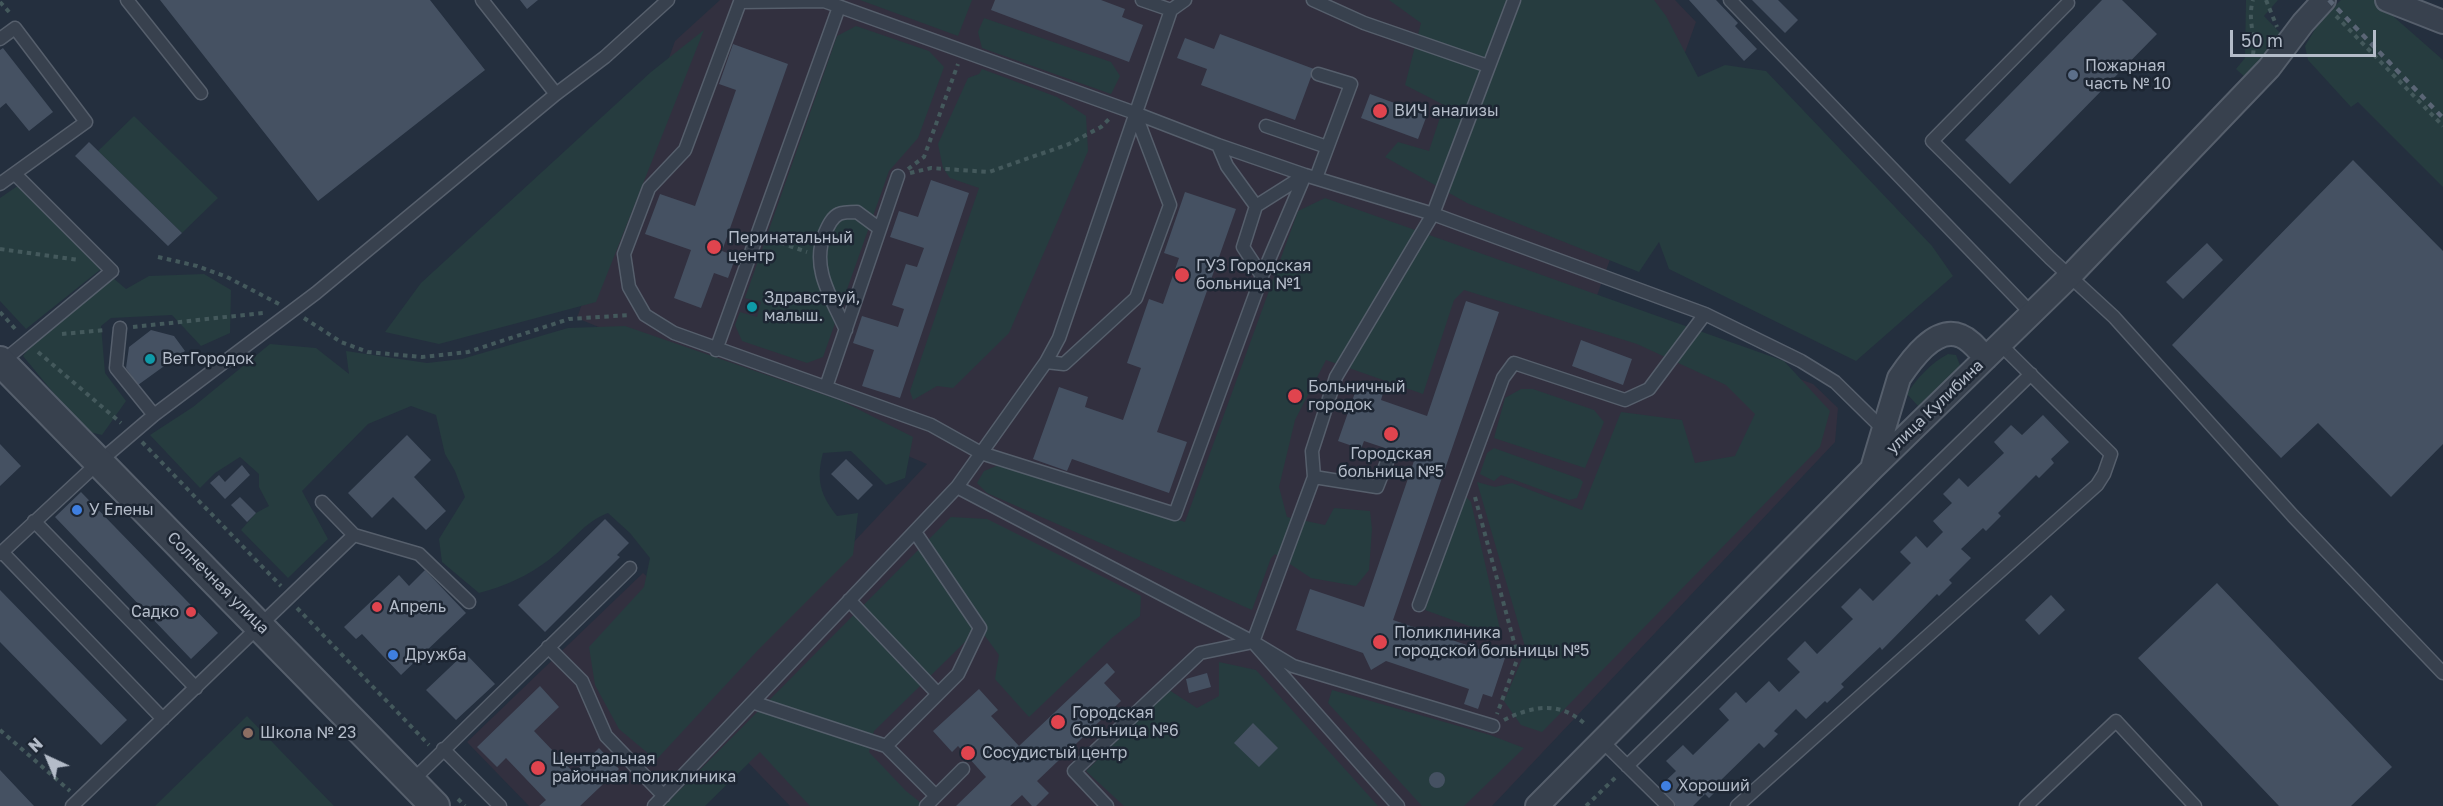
<!DOCTYPE html>
<html>
<head>
<meta charset="utf-8">
<style>
  body { margin:0 }
  #map { position:relative; width:2443px; height:806px; overflow:hidden; background:#242f3e; font-family:"Golos Text",sans-serif }
  canvas { display:block }
  .north { position:absolute; left:18px; top:728px; width:60px; height:60px; -webkit-text-stroke:4px #1d2633; paint-order:stroke; rotate:316deg; font-size:16px; font-weight:700; line-height:24px; text-align:center; color:#b4bcc9 }
  .north::after { content:''; display:block; margin:auto; width:21px; height:27px; background:#b4bcc9; clip-path:polygon(50% 0,100% 100%,50% 72%,0 100%) }
  .scale { position:absolute; left:2230px; top:30px; width:146px; height:27px; box-sizing:border-box; border:3px solid #b4bcc9; border-top:0; padding-left:8px; font-size:18px; line-height:21px; white-space:nowrap; color:#b4bcc9; -webkit-text-stroke:4px #1d2633; paint-order:stroke }
</style>
</head>
<body>
<div id="map">
<canvas width="2443" height="806"></canvas>
<div class="north">N</div>
<div class="scale">50 m</div>
</div>
<script>
const ctx = document.querySelector('canvas').getContext('2d');
ctx.lineJoin = 'round';
function fillPath(path, color) { ctx.fillStyle = color; ctx.fill(path, 'evenodd'); }
function strokePath(path, color, width, dash) { ctx.strokeStyle = color; ctx.lineWidth = width; ctx.lineCap = dash ? 'butt' : 'round'; ctx.setLineDash(dash || []); ctx.stroke(path); }
function label(font, color, halo, rows, align = 'center') {
  ctx.font = font + ' "Golos Text",sans-serif'; ctx.lineWidth = 5; ctx.setLineDash([]); ctx.textBaseline = 'middle'; ctx.strokeStyle = halo; ctx.fillStyle = color; for (const [text, x, y, turn = 0] of rows) {
    ctx.save(); ctx.translate(x, y); ctx.rotate((+turn || 0) * Math.PI / 180); ctx.textAlign = isNaN(turn) ? turn : align; if (halo) ctx.strokeText(text, 0, 0); ctx.fillText(text, 0, 0); ctx.restore();
  }
}
const medical = new Path2D(`
  M720 0H1675L1696 22 1595 301 1813 384 1838 408 1835 442 1492 806H790L734 748 678 806H529L467 742 643 573 741 662 927 464 577 318 675 41Z`);
const green = new Path2D(`
  M860 0H972L958 36Z
  M1389 0H1654L1666 16 1698 77 1725 65 1766 71 1932 246 1953 276 1856 361 1669 269 1659 242 1639 272 1467 203 1385 157 1398 142 1429 151 1444 105 1405 85 1421 23Z
  M2246 0H2278L2264 16 2284 37 2247 79 2236 69 2245 58Z
  M2341 0H2399L2394 17 2443 60V187L2358 102 2351 107 2308 60 2305 46 2320 21Z
  M984 18 1111 62 1120 76 1111 94 982 48 978 32Z
  M856 26 929 51 944 67 918 138 889 171 823 357 807 363 742 341 735 325 740 312 757 317 761 302 745 298 837 36Z
  M704 30 596 302 439 344 385 332 421 283 651 72Z
  M982 69 1057 97 1086 116 1088 151 1009 333 953 388 937 386 913 400 910 391 979 188 950 178 943 168 938 144 968 78 979 74Z
  M134 116 218 198 182 233 98 151Z
  M19 185 101 269 26 329 0 301V198Z
  M1325 198 1784 361 1830 411 1820 447 1542 732 1521 725 1504 701 1526 650 1477 482 1495 487 1512 483 1582 510 1621 412 1682 420 1695 463 1735 456 1755 414 1726 385 1637 344 1464 290 1454 300 1423 394 1326 360 1295 420 1279 487 1287 517 1325 525 1334 508 1370 511 1372 529 1369 570 1356 586 1311 578 1275 554 1271 558 1252 610 987 493 977 483 984 471 999 465 1185 522 1298 211Z
  M204 274 231 290 230 333 201 346 172 315 111 318 101 326 105 373 126 401 102 435 85 431 23 356 38 337 113 278 126 289 149 276Z
  M625 326 842 401 913 437 905 478 886 485 851 451 823 453C816 479 820 495 837 516L858 513 853 555 758 650 656 760 619 729 595 685 589 647 644 587 650 558 630 533 608 513C585 521 570 544 550 559 528 576 505 586 479 593L442 562 439 539 465 497 455 471 445 454 436 415 411 406 368 424 302 491 328 539 288 578 241 530 256 513 269 506 259 487V474L240 457 215 473 200 488 150 435 193 407 270 344 316 348 349 374 346 351 427 363 462 359 568 328Z
  M1948 354 1956 355 1961 368 1920 408 1907 394C1916 379 1932 362 1948 354Z
  M1521 389H1533L1594 410 1604 422 1585 468 1494 438 1505 398Z
  M1494 448 1580 479 1583 482 1577 498 1569 500 1501 475 1494 481 1480 474 1487 453Z
  M1465 496 1471 502 1502 638 1425 610Z
  M951 517 987 519 1141 596 1140 616 1113 637 1029 717 995 679 999 655 985 636 965 642 874 731 869 752 906 791 925 806H810L760 752 705 806H664Z
  M1219 662 1256 670 1378 806H1124L1086 771 1169 690 1197 708 1219 696Z
  M1332 690 1490 735 1524 748 1464 806H1422L1328 703Z
  M247 716 334 806H155Z`);
const building = new Path2D(`
  M160 0H430L485 70 318 201Z
  M520 0H538L527 9Z
  M995 0H1101L1125 9 1122 17 1143 25 1129 62 991 10Z
  M1689 0H1716L1738 23 1735 26 1757 49 1744 61Z
  M1752 0H1778L1798 20 1785 33Z
  M2102 0H2122L2157 34 2010 184 1965 140Z
  M1220 34 1314 69 1295 120 1201 85 1207 69 1177 58 1185 38 1214 49Z
  M733 44 788 64 722 251 736 256 728 278 714 273 701 308 674 298 691 250 645 234 660 194 695 206 736 90 719 84Z
  M3 48 53 112 29 131 6 103 0 108V50Z
  M1370 94 1427 115 1418 139 1361 118Z
  M89 142 182 233 168 246 75 156Z
  M2353 160 2443 251V444L2391 497 2318 423 2281 458 2172 345Z
  M931 180 969 193 900 398 862 386 874 350 853 343 862 316 898 327 904 309 892 305 906 264 917 267 924 248 890 237 899 211 918 217Z
  M1185 192 1236 209 1157 432 1187 442 1169 493 1072 459 1067 471 1033 459 1059 387 1088 397 1085 407 1123 420 1141 368 1127 363 1149 299 1163 304 1179 258 1164 253Z
  M2207 243 2223 260 2183 299 2166 282Z
  M1466 301 1499 312 1393 620 1505 658 1492 697 1483 694 1478 709 1464 704 1469 689 1386 661 1371 670 1363 653 1296 630 1310 589 1364 607 1415 458 1364 441 1361 449 1338 441 1358 384 1383 393 1381 400 1427 416Z
  M151 330 174 336 185 351 138 385 126 368 129 347Z
  M1581 340 1632 359 1623 385 1572 366Z
  M2043 415 2069 442 2051 459 2054 463 2039 478 2036 475 1998 513 2001 516 1986 531 1983 528 1961 549 1971 558 1949 580 1952 583 1939 596 1937 594 1882 650 1880 647 1841 684 1844 687 1827 703 1825 701 1806 719 1796 709 1774 731 1778 734 1764 748 1759 743 1719 782 1722 785 1709 798 1705 794 1693 806H1676L1658 788 1676 771 1666 761 1683 745 1693 755 1729 720 1719 709 1736 692 1746 703 1769 681 1779 692 1800 672 1787 659 1805 641 1817 654 1853 619 1841 607 1860 588 1873 601 1911 563 1900 552 1916 536 1927 548 1943 532 1933 521 1952 503 1943 494 1959 478 1968 487 2004 453 1994 442 2011 425 2022 435Z
  M407 435 431 460 414 477 446 511 426 530 393 497 372 518 348 493Z
  M0 444 21 466 0 486Z
  M846 459 873 485 858 500 831 474Z
  M242 465 250 475 225 499 210 483 219 475 225 482Z
  M81 492 218 633 191 659 55 517Z
  M240 497 256 513 247 522 231 505Z
  M605 519 629 543 617 555 620 557 545 632 518 605Z
  M425 570 466 613 401 675 362 634 356 639 344 627 399 575 409 586Z
  M2217 583 2392 767 2351 806H2279L2138 658Z
  M0 590 127 720 101 745 0 642Z
  M2051 595 2065 610 2039 635 2025 620Z
  M465 653 495 684 456 720 426 690Z
  M1107 663 1115 672 1104 683 1121 701 1037 781 1049 793 1036 806H1032L1022 795 1010 806H956L986 777 958 746 952 752 933 731 979 689 998 710 991 716 1019 746Z
  M1207 673 1211 687 1189 693 1186 679Z
  M540 686 559 707 534 731 574 773 599 748 619 769 580 806H539L546 800 506 758 497 767 477 747Z
  M1253 723 1278 748 1259 767 1234 743Z
  M0 770 34 806H0Z
  M1429 780a8 8 0 1 1 16 0a8 8 0 1 1-16 0Z`);
const path = new Path2D(`
  M2266 0 2277 27
  M0 2 10 13
  M2336 16 2443 126
  M2253 55C2256 35 2247 20 2253 0
  M908 169 924 157 958 64
  M910 173 931 168 989 172 1069 144 1101 127 1109 119
  M772 240 807 252
  M0 249 79 260
  M158 257 197 266 227 277 279 304
  M0 312 18 332
  M304 318 341 342 368 352 422 357 468 352 569 319 630 315
  M133 327 263 313
  M62 334 105 330
  M38 352 121 423
  M142 442 281 586
  M1475 497 1518 657 1497 714
  M297 608 429 745
  M1504 720C1534 705 1562 701 1587 726
  M0 730 70 791
  M458 799 465 806
  M1586 806 1618 775`);
const service = new Path2D(`
  M127 0 201 93
  M482 0 556 94
  M1142 0 1171 10
  M1313 0 1364 23 1488 66
  M1730 0 2032 314
  M2068 3 1932 141 2050 258 2114 317 2293 516 2443 673
  M0 39 15 28 86 122 0 184
  M1266 126 1327 147
  M1218 145 1227 166 1256 206 1243 247 1262 276
  M1305 175 1262 276 1175 514 981 453 931 425 674 333 645 315 629 287 624 254 649 188 685 150 740 2 824 1 1135 113 1218 145 1305 175 1433 214 1705 314 1801 361 1835 382 1885 431
  M1316 178 1351 84 1318 74
  M1256 206 1305 175
  M120 328 116 368 154 415
  M846 330C832 299 810 267 825 233 828 226 832 217 839 214 843 212 852 212 857 212L880 229
  M716 350 839 7
  M2 362 112 271 15 174
  M1046 362 1064 364 1136 298 1170 205 1135 113
  M826 387 898 176
  M1314 477 1377 487 1387 462
  M957 487 1253 642 1293 666 1493 726
  M34 521 196 688
  M354 535 419 554 469 602
  M2 552 163 719
  M0 554 99 462 154 415 316 293 556 94 605 57 668 0
  M849 600 938 694
  M1419 605 1503 378 1514 363 1625 400 1649 389 1705 314
  M1253 642 1314 477 1312 451 1336 377 1433 214 1514 0
  M548 647 582 681 606 736 664 796
  M755 703 886 746 958 674 980 628 915 532
  M1602 741 1668 806
  M886 746 936 796
  M443 749 500 806
  M1627 766 2031 374
  M411 782 630 568
  M72 806 354 535 322 502
  M654 806 957 487 1046 362 1059 338 1171 10 1185 0
  M926 806 963 769
  M1107 806 1074 771 1200 653 1253 642 1398 806
  M1737 806 2097 485 2104 474 2111 454 2000 344
  M2026 806 2116 721 2195 806`);
const minor = new Path2D(`
  M2387 0 2443 22
  M1873 465 1899 378C1911 360 1936 325 1961 336 1971 340 1978 350 1986 358
  M1537 806 1872 469 2070 276 2269 68 2303 23 2324 0`);
const tertiary = new Path2D(`
  M0 361 435 806`);
const rail = new Path2D(`
  M2329 0 2443 118`);
const markers = [
  [2073,75,6,"#5c6f8a"],
  [1380,111,8,"#e0444e"],
  [714,247,8,"#e0444e"],
  [1182,275,8,"#e0444e"],
  [752,307,6,"#0f9aa8"],
  [150,359,6,"#0f9aa8"],
  [1295,396,8,"#e0444e"],
  [1391,434,8,"#e0444e"],
  [77,510,6,"#3f7fe0"],
  [377,607,6,"#e0444e"],
  [191,612,6,"#e0444e"],
  [1380,642,8,"#e0444e"],
  [393,655,6,"#3f7fe0"],
  [1058,722,8,"#e0444e"],
  [248,733,6,"#8d6e63"],
  [968,753,8,"#e0444e"],
  [538,768,8,"#e0444e"],
  [1666,786,6,"#3f7fe0"]
];
const poiNames = [
  ["Пожарная",2085,66],
  ["часть № 10",2085,84],
  ["ВИЧ анализы",1394,111],
  ["Перинатальный",728,238],
  ["центр",728,256],
  ["ГУЗ Городская",1196,266],
  ["больница №1",1196,284],
  ["Здравствуй,",764,298],
  ["малыш.",764,316],
  ["ВетГородок",162,359],
  ["Больничный",1308,387],
  ["городок",1308,405],
  ["Городская",1391,454,"center"],
  ["больница №5",1391,472,"center"],
  ["У Елены",89,510],
  ["Апрель",389,607],
  ["Садко",179,612,"right"],
  ["Поликлиника",1394,633],
  ["городской больницы №5",1394,651],
  ["Дружба",405,655],
  ["Городская",1072,713],
  ["больница №6",1072,731],
  ["Школа № 23",260,733],
  ["Сосудистый центр",982,753],
  ["Центральная",552,759],
  ["районная поликлиника",552,777],
  ["Хороший",1678,786]
];
const streetNames = [
  ["улица Кулибина",1935,407,-44],
  ["Солнечная улица",218,583,45]
];
fillPath(medical, '#32303f');
fillPath(green, '#263c3f');
fillPath(building, '#455162');
strokePath(service, '#565f6c', 15);
strokePath(minor, '#565f6c', 26);
strokePath(tertiary, '#565f6c', 32);
strokePath(path, '#44595c', 4, [4.5, 4.5]);
strokePath(service, '#38414e', 12);
strokePath(minor, '#38414e', 22);
strokePath(tertiary, '#38414e', 28);
strokePath(rail, '#5a6575', 4.5, [6, 6]);
for (const [x, y, r, color] of markers) { const dot = new Path2D(); dot.arc(x, y, r, 0, 2 * Math.PI); ctx.fillStyle = color; ctx.fill(dot); strokePath(dot, '#1d2633', 2); }
label('16px', '#b4bcc9', '#1d2633', poiNames, 'left');
label('16px', '#b4bcc9', '#1d2633', streetNames);
</script>
</body>
</html>
